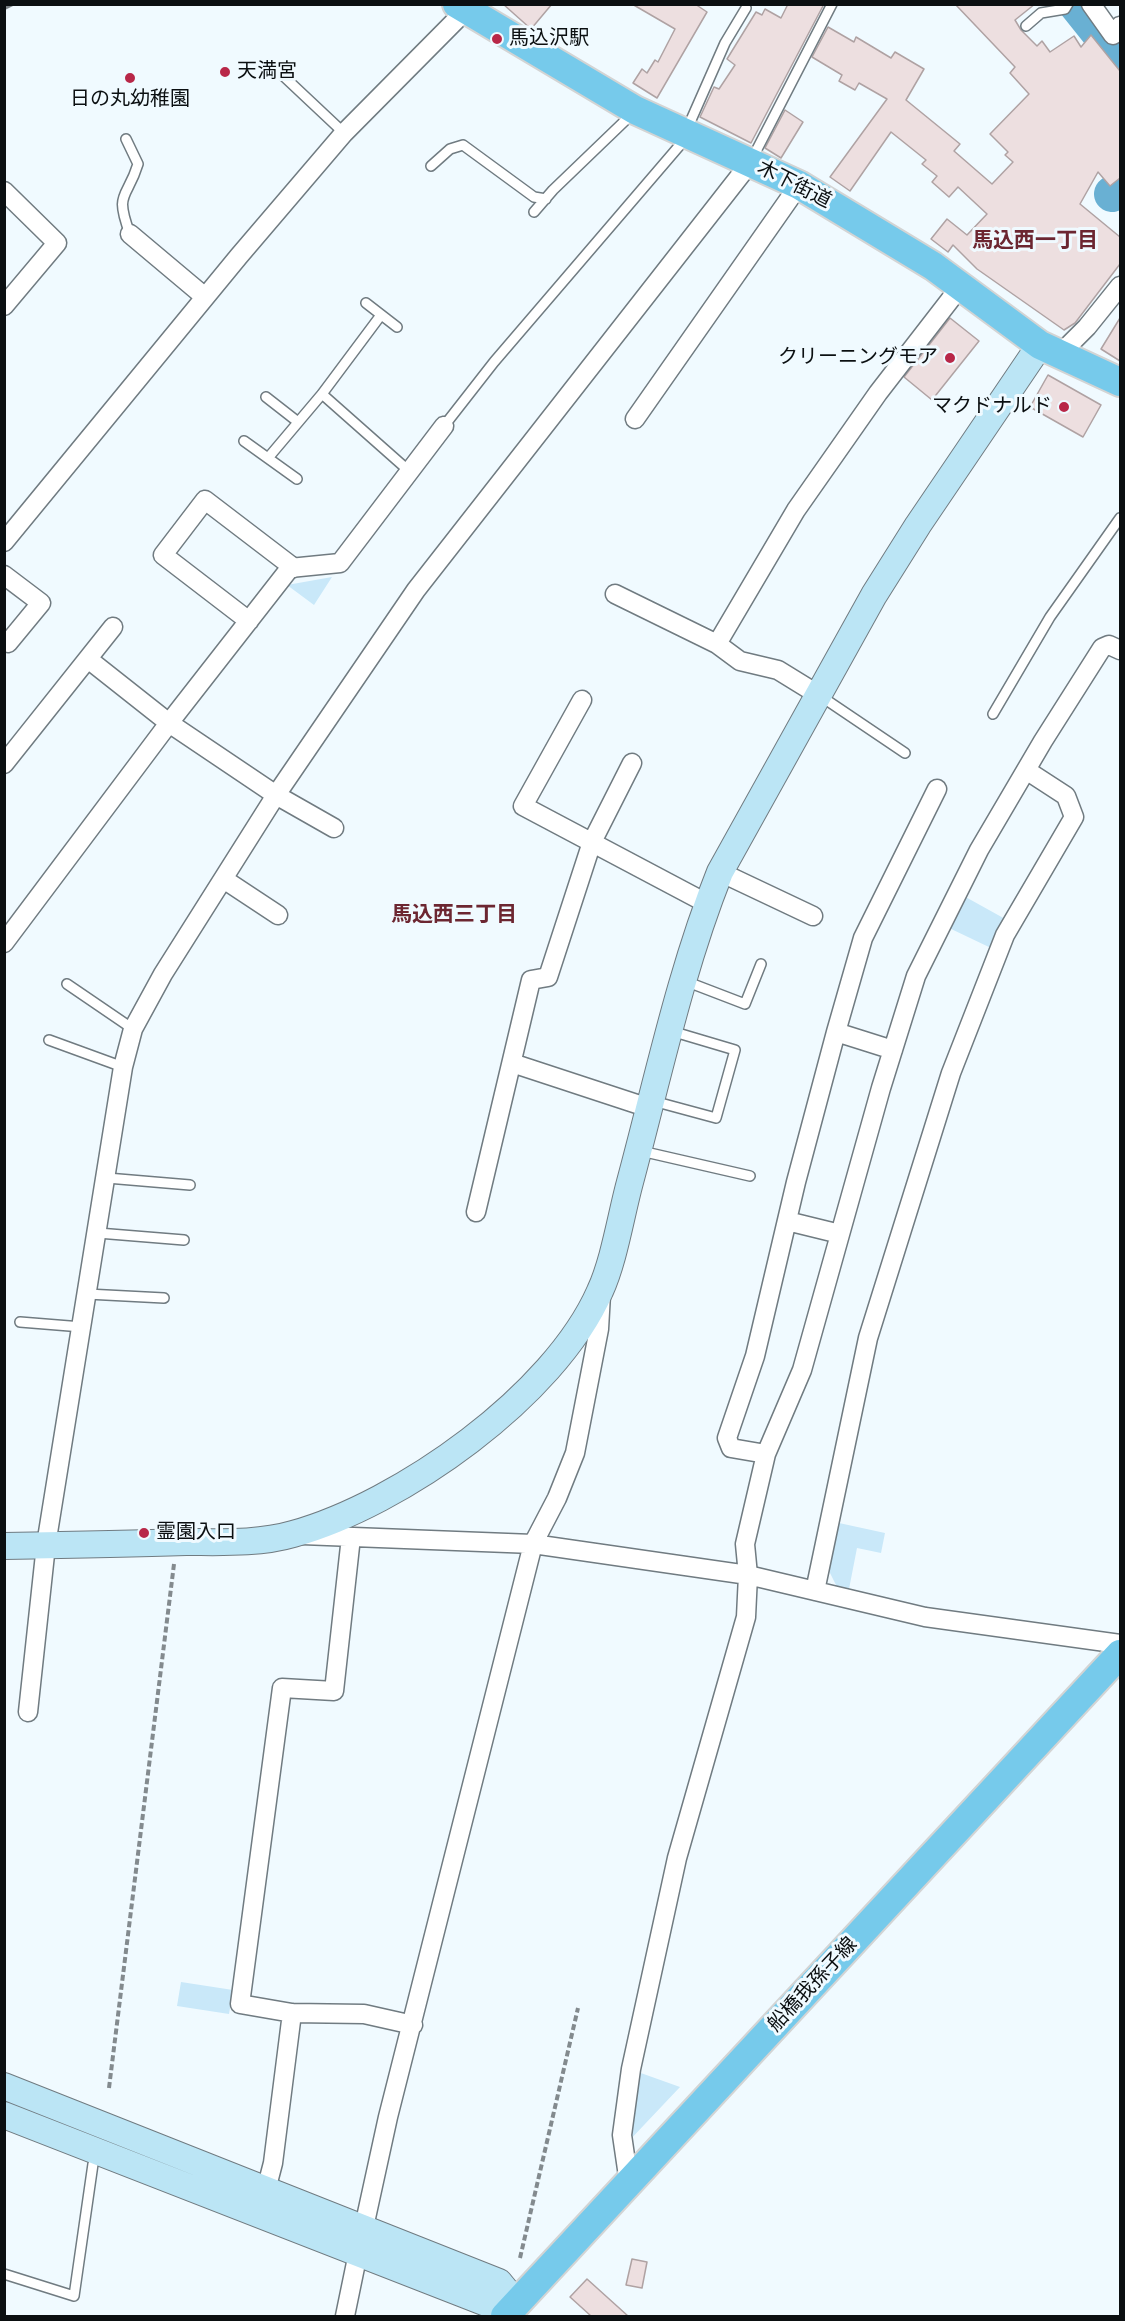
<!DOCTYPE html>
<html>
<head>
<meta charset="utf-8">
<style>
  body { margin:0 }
  #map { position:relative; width:1125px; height:2321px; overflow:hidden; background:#f0faff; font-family:"DM Sans",sans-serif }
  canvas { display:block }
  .frame { position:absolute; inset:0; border:6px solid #0b0f11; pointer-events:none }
</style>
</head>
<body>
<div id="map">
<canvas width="1125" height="2321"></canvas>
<div class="frame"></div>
</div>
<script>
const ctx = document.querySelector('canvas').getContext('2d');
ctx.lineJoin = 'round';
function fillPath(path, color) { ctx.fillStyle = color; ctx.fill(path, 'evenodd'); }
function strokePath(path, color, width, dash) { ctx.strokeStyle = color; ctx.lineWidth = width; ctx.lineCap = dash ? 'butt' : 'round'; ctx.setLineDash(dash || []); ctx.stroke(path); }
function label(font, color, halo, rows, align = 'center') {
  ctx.font = font + ' "DM Sans","Noto Sans JP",sans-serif'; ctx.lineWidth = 6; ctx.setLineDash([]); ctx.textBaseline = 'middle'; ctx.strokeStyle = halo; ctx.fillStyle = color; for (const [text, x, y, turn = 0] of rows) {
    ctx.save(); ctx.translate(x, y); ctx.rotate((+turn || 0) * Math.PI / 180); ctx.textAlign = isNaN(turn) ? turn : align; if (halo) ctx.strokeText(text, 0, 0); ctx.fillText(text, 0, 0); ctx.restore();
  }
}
const green = new Path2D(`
  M332 577 314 605 287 585Z
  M962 895 1007 920 991 948 947 927Z
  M839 1523 885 1533 881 1553 857 1548 849 1589 837 1587 829 1571Z
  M181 1982 233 1990 229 2014 177 2006Z
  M638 2072 680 2087 627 2143Z`);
const river = new Path2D(`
  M1076 4 1120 59
  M1112 194 1120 188`);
const building = new Path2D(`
  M503 4H552L531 29Z
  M632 4H695L707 12 657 98 633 83 642 69 647 73 655 60 658 62 675 29Z
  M788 4H824L751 143 700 117 714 87 719 89 735 65 727 59 756 12 762 15 765 9 781 18Z
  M955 4H1035L1015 20 1021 30 1037 46 1042 41 1050 52 1074 36 1081 47 1091 35 1120 71V178L1110 186 1098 172 1080 204 1120 237V264L1075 323 1064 330 977 269 953 245 948 252 931 239 947 219 967 235 987 214 958 187 949 197 932 182 937 176 922 164 926 160 891 132 850 191 830 177 887 99 859 83 855 90 839 81 842 75 812 57 828 27 854 42 856 37 891 58 895 52 924 69 906 100 960 144 954 151 992 184 1013 162 1005 155 1008 152 990 134 1029 94 1010 73 1015 67Z
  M785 110 803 122 781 158 765 148Z
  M950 318 979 341 932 400 904 377Z
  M1120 318V361L1101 349Z
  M1048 375 1101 405 1083 437 1030 407Z
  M632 2259 647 2262 642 2288 626 2285Z
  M587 2279 628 2316H591L570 2297Z`);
const path = new Path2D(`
  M109 2088 174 1564
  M520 2258 578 2008`);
const lane = new Path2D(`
  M1026 26 1041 13 1065 9 1068 4
  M277 70 344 133
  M126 139 138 164C127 200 114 191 130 234
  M752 159 832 4
  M431 166 450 149 463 145 534 197 546 199
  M534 212 553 190 632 114
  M366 303 397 327
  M322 394 409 471
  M266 397 298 422
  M444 426 494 362 680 145 725 43 746 8
  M244 441 297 479
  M268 458 322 394 381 315
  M819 695 905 753
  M993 714 1050 617 1120 518
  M685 981 745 1004 761 964
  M67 984 133 1029
  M49 1040 123 1067
  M653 1101 716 1118 735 1050 671 1031
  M641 1151 750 1176
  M107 1178 190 1185
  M98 1233 184 1240
  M87 1294 164 1298
  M20 1322 82 1327
  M4 2274 74 2296 93 2164`);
const street = new Path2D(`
  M1091 4 1113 35 1120 26
  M4 191 57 243 4 306
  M130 234 205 297
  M1059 355 1087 327 1120 286
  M635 419 799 185
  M4 542 239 256 344 133 466 10
  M4 575 41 603 8 643 4 640
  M615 594 717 644 740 661 778 670 817 694
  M249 621 163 555 205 500 294 568
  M717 644 796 510 878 393 960 287
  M582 700 523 806 708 904
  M4 764 113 627
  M334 828 276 795 169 723 290 568 340 563 444 426
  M720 872 813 916
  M225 880 278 915
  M4 943 169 723 88 659
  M836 1032 863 938 937 789
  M512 1063 649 1108
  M476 1212 531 980 548 977 592 842 632 763
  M787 1221 840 1234
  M766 1454 731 1448 727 1438 755 1356 796 1182 836 1032 893 1050
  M302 1535 533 1544 748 1575 925 1617 1120 1644
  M351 1537 334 1691 282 1688 240 2004 292 2013 364 2014 413 2025
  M815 1591 868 1338 951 1073 1005 935 1074 817 1066 796 1026 770
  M28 1712 46 1545 123 1067 133 1029 163 974 276 795 416 590 750 163
  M629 2183 622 2135 631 2069 677 1858 746 1617 748 1575 745 1544 766 1454 802 1370 881 1088 916 976 979 850 1043 741 1102 648 1109 645 1120 650
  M266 2190 273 2163 292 2013
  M364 2227 388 2117 533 1544 557 1498 575 1453 599 1329 601 1294
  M345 2316 358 2253`);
const secondary = new Path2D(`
  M4 1546C65 1545 125 1544 186 1542 220 1542 259 1544 293 1534 401 1504 554 1396 600 1291 614 1261 621 1215 630 1182 658 1078 680 972 720 872L874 595 918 525 1040 345
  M4 2086 499 2282 517 2304
  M4 2115 486 2303 517 2304`);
const primary = new Path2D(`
  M457 4 635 110 799 185 933 266 1040 345 1120 382
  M505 2316 1120 1654`);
const rail = new Path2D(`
  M4 8 12 4`);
const markers = [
  [497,39,6,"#b82748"],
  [225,72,6,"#b82748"],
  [130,78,6,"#b82748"],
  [950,358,6,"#b82748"],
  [1064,407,6,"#b82748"],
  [144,1533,6,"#b82748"]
];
const poiNames = [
  ["馬込沢駅",509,39],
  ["天満宮",237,72],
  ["日の丸幼稚園",130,100,"center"],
  ["クリーニングモア",938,358,"right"],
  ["マクドナルド",1052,407,"right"],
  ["霊園入口",156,1533]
];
const streetNames = [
  ["木下街道",794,185,27],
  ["船橋我孫子線",813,1985,-47]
];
const neighbourhoodNames = [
  ["馬込西一丁目",1035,241],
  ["馬込西三丁目",454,915]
];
fillPath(green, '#c9e8f9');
strokePath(river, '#69b0d3', 36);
fillPath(building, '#eddfe0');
strokePath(building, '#afa2a3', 1.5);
strokePath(lane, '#707b81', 12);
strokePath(street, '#707b81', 21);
strokePath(secondary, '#707b81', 28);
strokePath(primary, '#d3d4d4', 32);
strokePath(path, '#838a8e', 4, [6, 3]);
strokePath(lane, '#fff', 9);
strokePath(street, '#fff', 18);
strokePath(secondary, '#bbe5f5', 26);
strokePath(primary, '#76caeb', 28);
strokePath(rail, '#7a8185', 4.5, [12, 6]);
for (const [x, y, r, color] of markers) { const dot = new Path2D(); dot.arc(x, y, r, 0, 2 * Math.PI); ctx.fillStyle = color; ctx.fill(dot); strokePath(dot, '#f0faff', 2); }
label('20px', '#0b0f11', '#f0faff', poiNames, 'left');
label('20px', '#0b0f11', '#f0faff', streetNames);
label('bold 21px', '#6c2631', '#f0faff', neighbourhoodNames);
</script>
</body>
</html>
